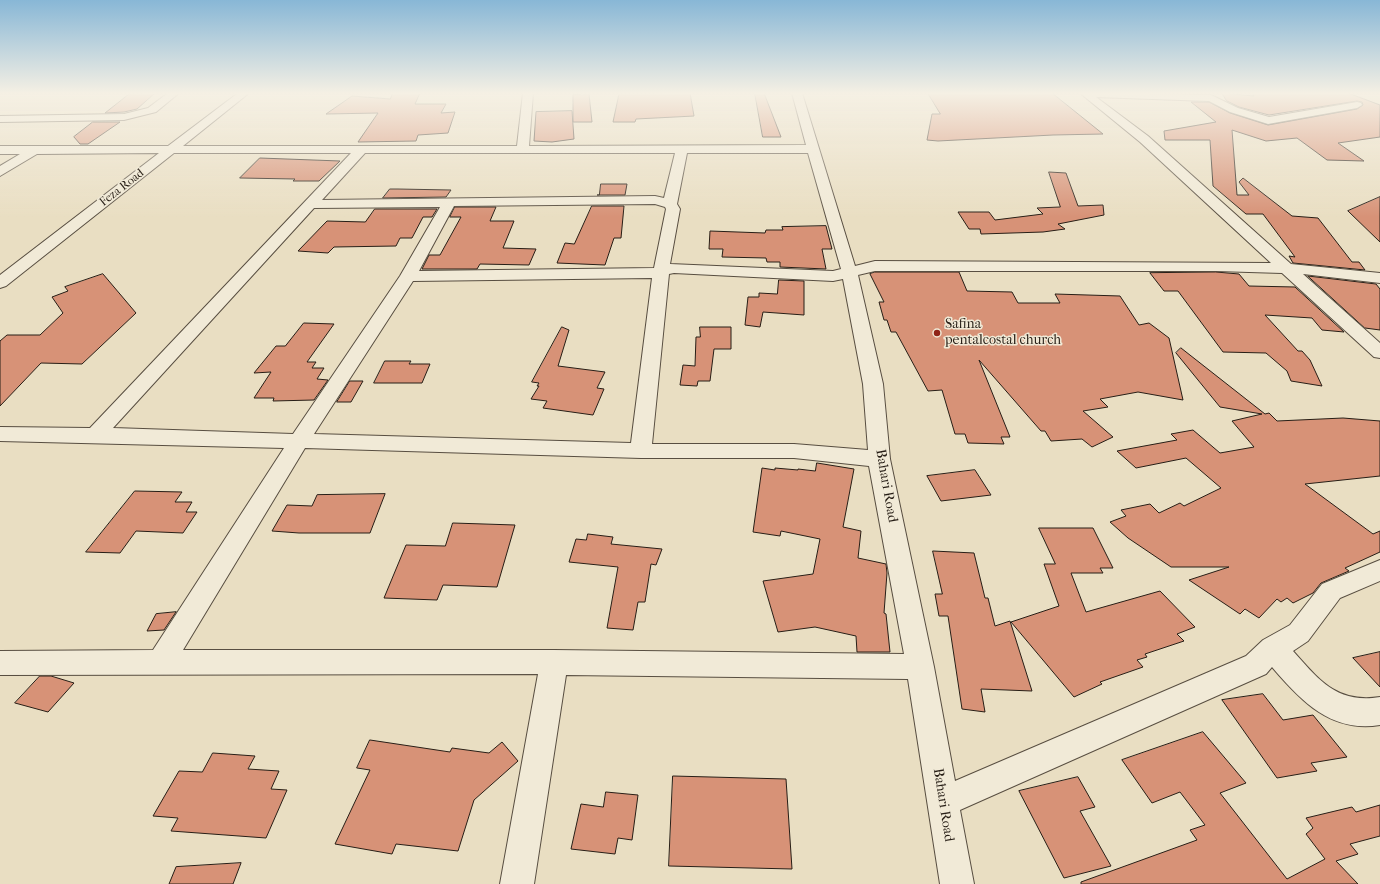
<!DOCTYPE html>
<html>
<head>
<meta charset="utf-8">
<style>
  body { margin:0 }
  canvas { display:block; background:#e9dec2 }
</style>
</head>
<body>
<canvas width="1380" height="884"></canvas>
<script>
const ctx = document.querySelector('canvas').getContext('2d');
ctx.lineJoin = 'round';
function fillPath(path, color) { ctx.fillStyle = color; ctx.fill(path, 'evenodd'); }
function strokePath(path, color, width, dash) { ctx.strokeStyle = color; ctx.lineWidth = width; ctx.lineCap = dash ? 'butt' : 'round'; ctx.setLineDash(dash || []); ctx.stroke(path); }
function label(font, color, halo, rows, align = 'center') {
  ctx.font = font + ' "IM FELL French Canon",serif'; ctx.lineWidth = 3; ctx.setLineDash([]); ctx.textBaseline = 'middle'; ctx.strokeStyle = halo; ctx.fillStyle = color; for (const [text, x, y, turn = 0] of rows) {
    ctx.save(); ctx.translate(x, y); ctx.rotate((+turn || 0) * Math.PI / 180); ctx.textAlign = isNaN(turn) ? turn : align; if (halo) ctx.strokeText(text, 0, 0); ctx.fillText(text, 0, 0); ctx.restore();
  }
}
const building = new Path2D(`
  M155 93 137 109 124 112 105 113 129 94Z
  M393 93H420L415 104H446L441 113 455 112 448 133 418 135 416 141 358 142 378 113 326 114 352 96 390 99Z
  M690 93 694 116 636 119 635 122H613L619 94Z
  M755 93H764L781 137H763Z
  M928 93H1052L1103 134 1053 135 938 141 927 140 932 114H940Z
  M1222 93 1254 96 1252 93H1348L1380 105V137L1338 143 1364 161 1327 160 1297 138 1266 141 1232 130 1237 195H1249L1239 182 1243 178 1292 216 1318 218 1352 262H1359L1365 270 1293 263 1289 256 1295 257 1263 214H1246L1213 186 1210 140H1165L1164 131 1216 122 1191 102H1209L1230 113 1268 125 1357 109 1363 105 1362 102 1357 101 1269 115 1239 107 1227 101Z
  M589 94 592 122H573V95Z
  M572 111 574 139 552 142 534 141 536 112Z
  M93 122H120L88 144H80L74 137Z
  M260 158 340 161 319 181H293L295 179 240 178Z
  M1049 172 1066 173 1078 206 1103 205 1104 215 1058 224 1065 229 1043 232 981 234 980 229H969L958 212H989L995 220 1043 214 1037 208 1060 207Z
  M601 184H627L625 195H597H599Z
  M390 189H398L451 190 446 197 383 198Z
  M1380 197V242L1348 211Z
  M592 206H624L621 238H614L605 265 557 263 565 243 574 244Z
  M455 207H496L490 221H514L503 248 536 249 529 265 480 264 477 269H422L429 255H440L461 217H450Z
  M375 209H437L432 217H423L412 238H400L396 246 334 247 328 253 298 251 327 221 365 222Z
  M826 226 832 249H822L826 269 780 267V262H767L766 258 722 257 723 249H709L710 231 765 233 766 230H783L782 227Z
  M875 272H959L967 291 1012 292 1018 303H1060L1055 294 1120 296 1139 325 1149 323 1169 338 1183 400 1138 392 1100 399 1108 407 1083 411 1113 437 1092 447 1082 439 1051 441 1045 431H1041L979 360 1010 437H1001L1004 444 968 443 965 434H955L942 390 928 391 896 332H891L887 320H884L879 302H884L870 274Z
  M1216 272 1239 274 1249 286 1295 287 1344 332 1322 330 1312 318 1265 315 1298 351H1302L1310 360 1322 386 1291 381 1287 371 1266 353 1223 352 1178 291H1164L1150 273Z
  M103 274 136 313 82 364 41 363 0 406V341L7 335H40L63 313 52 297 68 291 65 287Z
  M1308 276 1376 284 1380 289V330L1365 328Z
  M779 280 804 281V315L763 312 760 327 745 325 748 297H759V293L777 294Z
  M304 323 334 324 307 362H316L312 368H324L317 379 328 380 314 400 273 401 274 398H254L271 372 254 373 276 346H285Z
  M562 327 569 330 558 366 605 372 597 388 604 389 593 415 543 408 547 401 531 399 539 386H537L539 383 532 382Z
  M700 327H731V349H714L710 381H698L697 386 680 385 683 365 695 366 696 337H700Z
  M1181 348 1265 414 1269 413 1277 421 1343 418 1380 421V476L1305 484 1373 534 1380 531V552L1345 568 1349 571 1321 583 1313 593 1293 603 1287 598 1281 602 1277 599 1259 618 1245 609 1240 614 1189 580 1229 567H1171L1128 538 1110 522 1126 516 1121 510 1150 504 1159 513 1180 503 1184 506 1221 488 1186 458 1136 468 1117 451 1177 440 1171 434 1193 430 1220 453 1254 447 1232 421 1262 414 1220 407 1176 353Z
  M385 361H411L409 364H430L422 383H374Z
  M350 381H363L351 402H337Z
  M817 463 854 469 843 527 861 531 858 558 886 564 887 573 884 613 886 614 890 652H857L856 636 815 627 778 632 763 581 813 574 820 539 781 531 780 536 753 532 762 468 775 470V468L798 470V469L815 471Z
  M975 470 991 495 941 501 927 476Z
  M135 491 182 492 175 502H192L186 512H197L183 533 136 531 120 553 86 552Z
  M385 494 370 533H299L272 531 287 505 312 506 317 495Z
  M453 523 515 525 497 587 443 585 437 600 384 598 406 545 445 546Z
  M1039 528H1093L1113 568H1100L1103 573H1071L1086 612 1160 591 1195 627 1177 634 1184 641 1145 654 1147 657 1137 660 1143 667 1100 682 1102 684 1074 697 1011 622 1059 606 1044 564H1055Z
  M588 534 613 537 611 544 662 549 656 565 651 564 645 602H638L633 630 607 628 618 567 569 562 576 539 586 540Z
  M933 551 974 553 985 598H988L995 626 1010 621 1032 691 981 689 985 712 962 709 948 616H939L935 594H942Z
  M176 612 164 630 147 631 156 614Z
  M1380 652V687L1353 658Z
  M40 676H51L74 683 48 712 15 703Z
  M1263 694 1283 720 1313 715 1347 757 1311 763 1317 771 1277 778 1222 700Z
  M1203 732 1246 783 1220 793 1287 879 1325 859 1306 834 1313 828 1306 818 1352 807 1356 812 1380 805V836L1350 844 1358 854 1336 861 1358 884H1081V882L1197 840 1190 830 1205 825 1180 792 1152 803 1122 760Z
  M370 740 450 752 452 748 489 753 502 742 518 761 474 800 458 851 396 844 392 854 335 844 370 770 357 768Z
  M213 753 255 756 248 769 279 771 271 789 287 790 266 838 171 831 178 818 153 816 179 771 202 772Z
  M673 776 786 779 792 869 669 866Z
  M1078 777 1095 807 1080 811 1111 866 1064 878 1019 791Z
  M606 792 638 795 632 840 618 838 615 854 571 849 581 804 603 807Z
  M241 863 233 884H169L176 867Z`);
const minor = new Path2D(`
  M168 93H179L156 112 124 120 0 122V116L124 114 148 108Z
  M238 93H249L183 146H517L523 93H533L529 146 806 145 792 93H802L855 266 875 261 1271 263 1140 142 1080 93 1211 95 1238 108 1269 117 1357 102 1361 103 1362 105 1357 108 1268 124 1230 112 1209 101 1096 97 1148 136 1291 264 1380 273V283L1303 274 1380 343V358L1374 357 1282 273 1216 271H875L858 275 883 384 890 459 934 667 955 781 1246 656 1263 640 1290 625 1322 584 1380 560V581L1340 598 1308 641 1293 651C1319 680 1337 704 1380 697V725C1331 733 1301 701 1272 667L1266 674 960 810 974 884H940L908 679 566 675 534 884H500L538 674 0 675V651L153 650 284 448 0 441V427L90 428 351 153H174L6 286 0 288V275L159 153 37 154 0 176V166L20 154H0V146H168ZM365 153H675L664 198 655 196 322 200ZM687 153H808L841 269 833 271 670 264 680 209 677 204ZM655 204 665 207 666 209 654 268 419 271 454 206ZM440 207 400 276 293 434 113 428 314 208ZM674 273 833 281 843 279 863 384 868 450 794 444H652L669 274ZM652 278 631 443 314 434 413 281ZM305 448 641 458H794L869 466 904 654 554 650H183Z`);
const markers = [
  [937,333,4,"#8f2418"]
];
const farStreetnames = [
  ["Feza Road",122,188,-38]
];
const poiNames = [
  ["Safina",945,325],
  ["pentalcostal church",945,341]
];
const streetNames = [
  ["Bahari Road",886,486,80],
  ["Bahari Road",943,805,81]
];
fillPath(building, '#d79277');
strokePath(building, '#271e16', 1);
strokePath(minor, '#584e41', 2);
fillPath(minor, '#f1ead7');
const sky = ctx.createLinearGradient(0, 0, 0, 217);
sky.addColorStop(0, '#88b7d6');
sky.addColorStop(0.43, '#f5f0e4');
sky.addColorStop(1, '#f5f0e400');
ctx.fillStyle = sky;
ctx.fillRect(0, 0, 1380, 217);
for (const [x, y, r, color] of markers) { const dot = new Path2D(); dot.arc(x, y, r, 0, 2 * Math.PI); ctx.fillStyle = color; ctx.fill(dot); strokePath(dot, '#f1ead7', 1.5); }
label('12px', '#271e16', '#f1ead7', farStreetnames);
label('14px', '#271e16', '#f1ead7', poiNames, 'left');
label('14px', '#271e16', '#f1ead7', streetNames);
</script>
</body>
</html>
